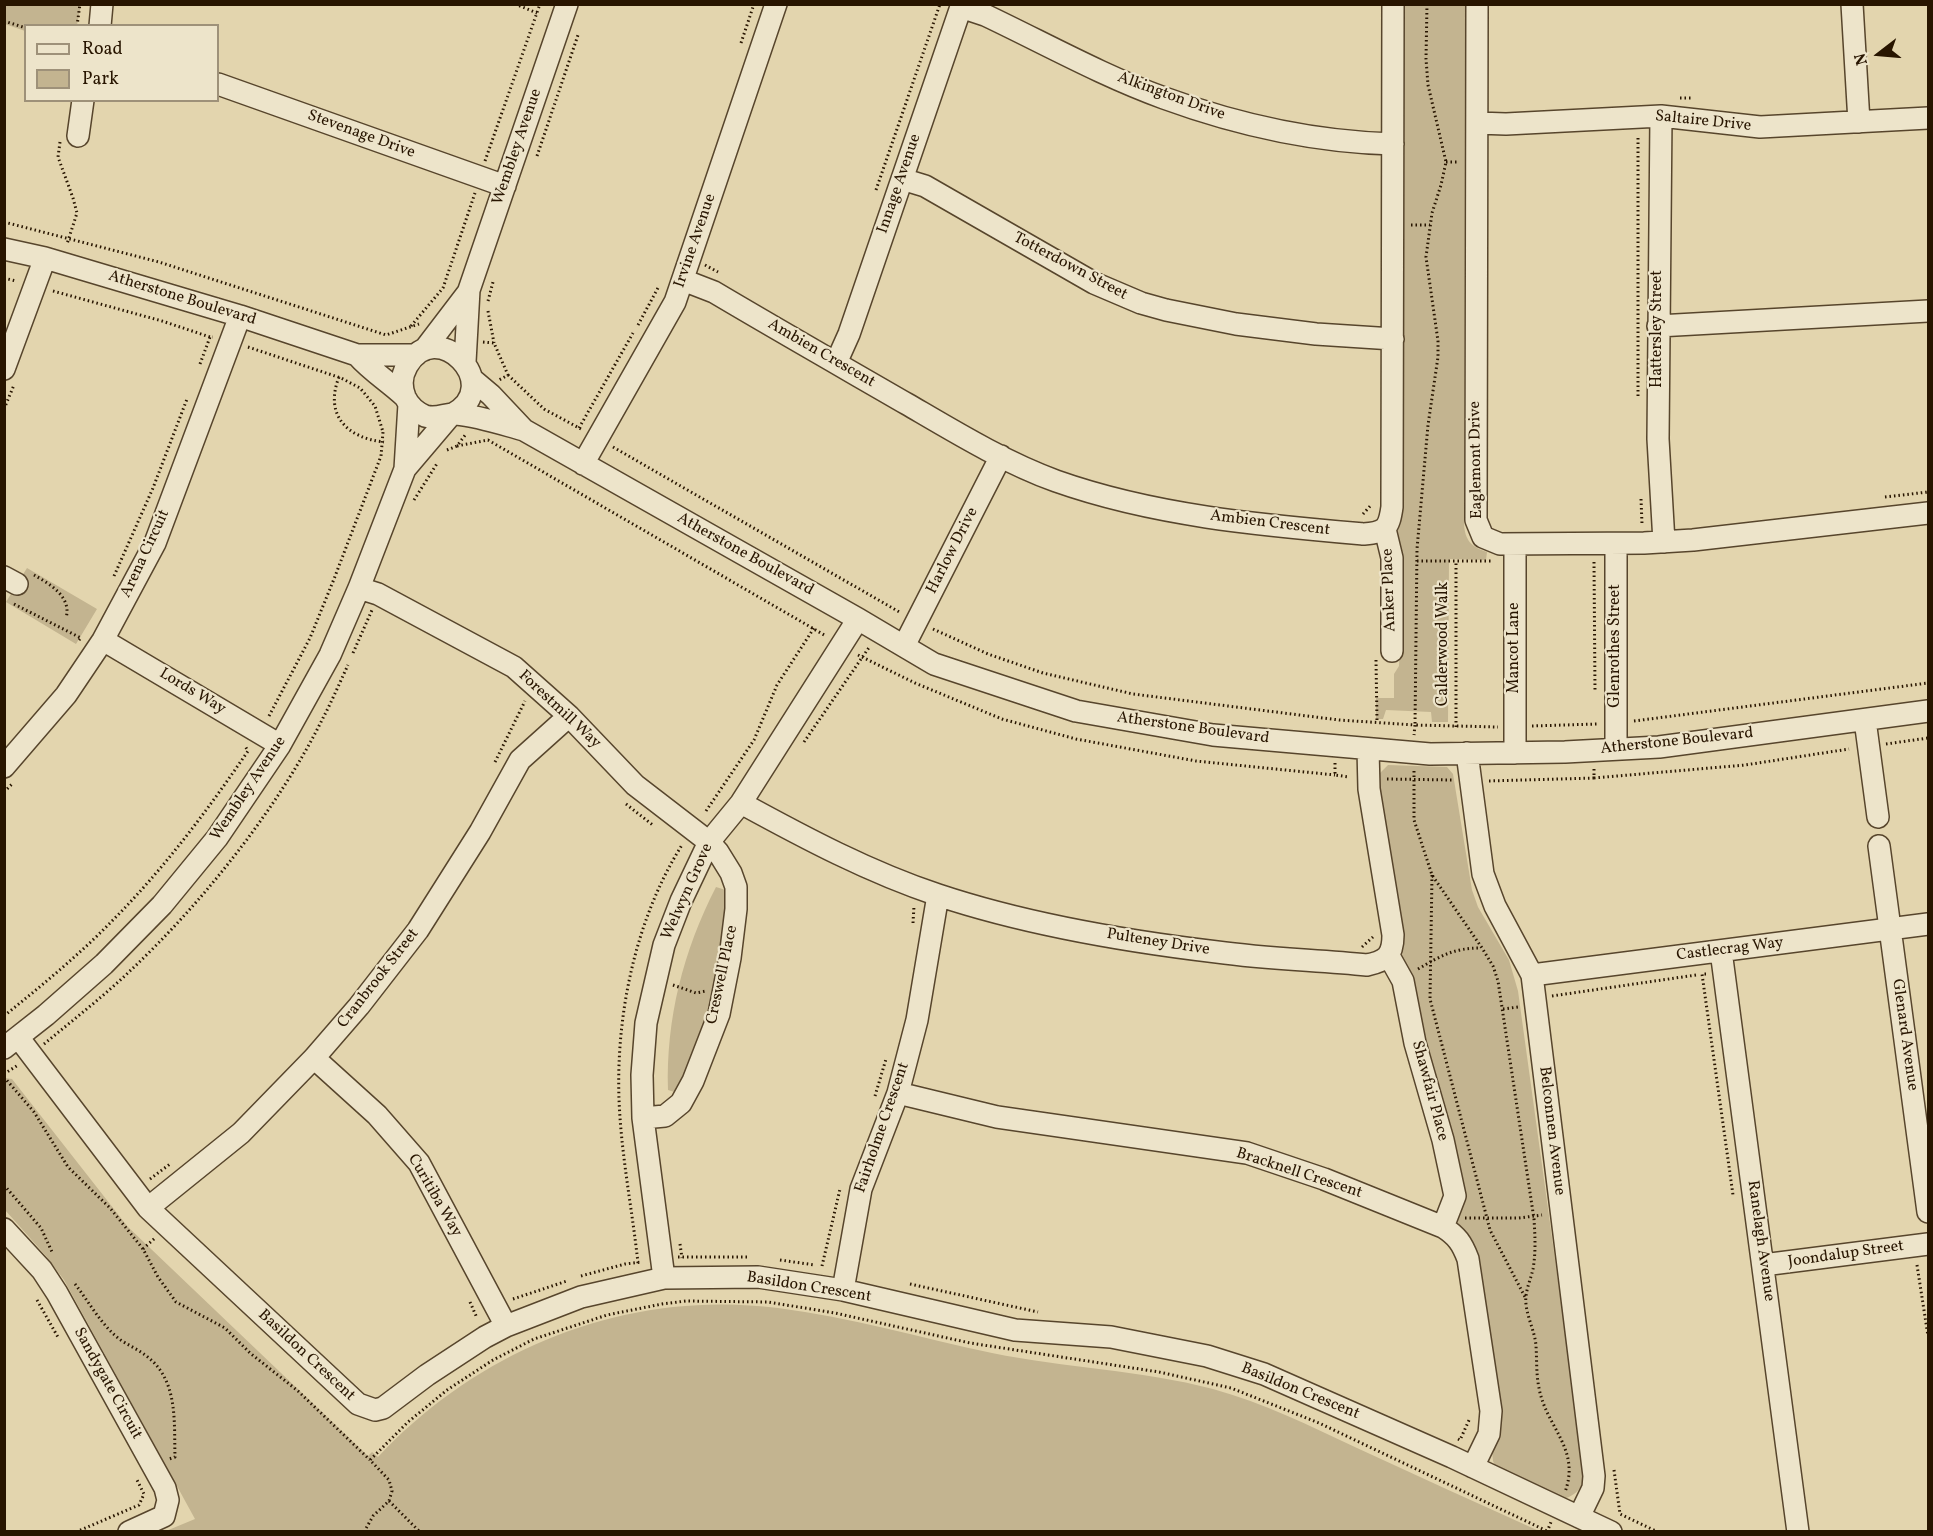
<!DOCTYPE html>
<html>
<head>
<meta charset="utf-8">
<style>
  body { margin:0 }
  #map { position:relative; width:1933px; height:1536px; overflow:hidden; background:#e3d5ae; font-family:Vollkorn,serif }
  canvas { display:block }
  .frame { position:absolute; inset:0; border:6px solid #281500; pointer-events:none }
  .legend { position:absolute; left:24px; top:24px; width:195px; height:78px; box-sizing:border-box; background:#ede4ca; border:2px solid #9e9179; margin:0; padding:8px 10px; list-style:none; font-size:18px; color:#281500 }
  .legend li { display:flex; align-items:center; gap:12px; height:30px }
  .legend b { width:30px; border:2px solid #9e9179 }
  .north { position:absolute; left:1849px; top:24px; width:60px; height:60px; -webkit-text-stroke:4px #ede4ca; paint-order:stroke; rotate:254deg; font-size:16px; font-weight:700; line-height:24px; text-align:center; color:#281500 }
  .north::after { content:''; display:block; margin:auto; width:21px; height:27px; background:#281500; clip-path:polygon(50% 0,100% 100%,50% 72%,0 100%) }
</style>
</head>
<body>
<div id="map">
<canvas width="1933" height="1536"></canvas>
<div class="frame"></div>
<ul class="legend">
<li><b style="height:8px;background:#ede4ca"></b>Road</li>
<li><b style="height:16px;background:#c3b490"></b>Park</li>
</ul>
<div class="north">N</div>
</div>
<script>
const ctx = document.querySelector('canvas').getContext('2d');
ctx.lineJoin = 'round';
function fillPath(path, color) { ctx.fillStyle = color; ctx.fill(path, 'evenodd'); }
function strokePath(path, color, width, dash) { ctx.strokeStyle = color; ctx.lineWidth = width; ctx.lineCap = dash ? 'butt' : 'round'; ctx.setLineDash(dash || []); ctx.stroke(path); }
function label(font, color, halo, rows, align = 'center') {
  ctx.font = font + ' Vollkorn,serif'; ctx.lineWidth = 4.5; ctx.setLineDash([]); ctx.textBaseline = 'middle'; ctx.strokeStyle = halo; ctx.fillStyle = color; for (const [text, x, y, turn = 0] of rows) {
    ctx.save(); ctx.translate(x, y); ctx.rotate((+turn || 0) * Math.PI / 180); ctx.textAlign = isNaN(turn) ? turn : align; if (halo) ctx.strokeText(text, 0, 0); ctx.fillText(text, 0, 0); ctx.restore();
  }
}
const green = new Path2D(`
  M5 4H81V5L77 25 26 26 25 31 5 24Z
  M1398 5H1465L1464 524C1465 540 1471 547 1487 552L1486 560 1449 559 1448 722H1432L1431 712 1386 710 1383 719H1376V698H1394V674L1399 666 1400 638 1392 539 1397 529Z
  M27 568 97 609 76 644 6 602Z
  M1388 765 1447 767 1453 774 1472 890 1478 907 1509 960 1518 991 1585 1477C1580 1490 1577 1494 1564 1499L1496 1468 1493 1461 1472 1247 1469 1236 1454 1224 1466 1199 1399 964 1376 789 1379 774Z
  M716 887 729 891 727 922 712 1004 678 1093 668 1090C666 1019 683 951 716 887Z
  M5 1078 12 1079 128 1227 368 1456 372 1452 378 1457C481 1347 628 1289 778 1308 850 1317 921 1338 992 1353 1065 1368 1141 1370 1213 1389 1264 1403 1310 1426 1357 1448 1418 1476 1479 1504 1539 1531H166L195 1519 64 1280 46 1256 5 1210Z`);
const path = new Path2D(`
  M515 4 537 13
  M1427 4 1426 59 1428 85 1446 162 1441 185 1432 213 1426 257 1438 341V357L1428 425 1417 549 1415 725 1498 727
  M4 21 26 28
  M77 26 80 4
  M741 43 754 4
  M1680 98H1691
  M60 142 58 157 73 198 77 213 67 244
  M537 156 578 35
  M485 161 540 4
  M1446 162H1458
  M876 190 940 4
  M4 222 159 262 386 335 419 324
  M1411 225H1430
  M705 265 718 272
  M4 278 16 281
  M53 291 162 321 210 337
  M488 301 493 282
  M488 311 494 343
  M638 325 659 286
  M411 326 443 288 475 193
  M483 342 494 343 508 375 499 380
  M248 347 341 378 360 388 375 406 383 432
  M200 364 210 337H213
  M508 375 544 409 581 429
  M339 377C324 415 347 438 384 442
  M1638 396V136
  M4 409 14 385
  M579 428 633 333
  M457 446 488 440 826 636
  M613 447 901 613
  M447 450 457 446 466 434
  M1885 497 1928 492
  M1641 499 1642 524
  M414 500 438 462
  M1363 514 1372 504
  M1417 561H1491
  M1594 562 1595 691
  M34 575C50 584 72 597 66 618
  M114 576 153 488 187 399
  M14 604 81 638 79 640
  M933 629 988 654 1043 673 1133 694 1339 720 1415 725 1414 735
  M353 653 372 610
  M858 655 915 683 1002 719 1076 739 1196 761 1335 775
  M1376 660 1377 722
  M269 716 310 638 334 579 381 456 383 432
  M1634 721 1928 683
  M1532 726 1597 724
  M1456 727V561
  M804 742 870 646
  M1886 744 1928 738
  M495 762 525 701
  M1335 763V775L1349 777
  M1414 771V820L1432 875 1482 948 1493 966 1498 981 1534 1219C1535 1236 1536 1252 1533 1269 1531 1278 1527 1287 1526 1296 1524 1312 1535 1330 1536 1346 1537 1360 1536 1374 1539 1388 1546 1427 1581 1449 1565 1492
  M1594 778 1745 765 1849 749
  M1387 779 1453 780
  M1489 781 1594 778V769
  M4 792 12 784
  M626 804 654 826
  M706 811 754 740 777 685 814 628
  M1432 875 1430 999 1490 1230 1525 1297
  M913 923 914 906
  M1362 947 1373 937
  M1418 969C1441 956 1453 948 1481 948
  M1706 974H1702L1733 1195
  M673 985 696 993 706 991
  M1552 996 1696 975
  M1503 1009 1518 1007
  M4 1016C41 986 78 956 111 922 163 870 207 811 248 751L245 746
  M44 1044C73 1020 104 996 131 970 203 902 279 807 323 718 332 701 340 682 348 665
  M4 1074 18 1065
  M4 1077 34 1112 68 1167 110 1208 143 1249 158 1277 176 1302 225 1328 250 1353 298 1391 370 1460
  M875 1096 886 1059
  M150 1179 170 1164
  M4 1185 41 1228 52 1252
  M1465 1218H1519L1542 1215
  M680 1244 682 1258
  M143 1249 155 1238
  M678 1257H750
  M780 1260 815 1265
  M638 1263C632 1208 621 1154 619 1099 616 1013 636 918 682 845
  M1917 1265 1928 1336
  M822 1266 840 1189
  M581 1276 625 1264 642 1262
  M75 1284C89 1302 100 1323 118 1338 127 1345 140 1350 149 1358 178 1382 174 1422 175 1457L169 1459
  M910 1284 1038 1312
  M513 1299 567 1281
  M37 1300 59 1339
  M470 1302 477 1318
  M1458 1439 1460 1440 1470 1418
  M1614 1470 1620 1514 1658 1532
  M389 1501 420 1532
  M76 1532 139 1505 144 1494 136 1478
  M364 1532 373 1516 389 1501 392 1491 389 1480 370 1460 408 1422 447 1390 493 1360 534 1339 607 1315 662 1304 686 1301 768 1302 835 1313 970 1343 1159 1372 1231 1388 1319 1423 1549 1532
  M1547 1532 1551 1522`);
const minor = new Path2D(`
  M1477 4 1476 520 1483 537 1500 544 1644 543 1693 540 1928 513
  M1852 4 1859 122
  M961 7 985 15C1044 43 1103 76 1164 98 1238 125 1315 142 1393 144
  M100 26 102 4
  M218 84 505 186
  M1661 116 1658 439 1664 542
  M1477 123 1506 124 1661 116 1760 127 1928 118
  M78 136 83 100
  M902 179 925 186 1094 283 1141 303 1166 310 1236 324 1316 334 1393 339
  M4 249 45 258 240 316 357 355H416
  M683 280 714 292C778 330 843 367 907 404 955 432 1004 462 1056 481 1155 516 1261 525 1364 534 1386 532 1389 528 1392 507L1393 4
  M1658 326 1928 311
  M424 350 469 291
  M357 355C371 371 389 382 404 396
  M465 362 469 290 567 4
  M836 363 849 334 962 4
  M4 369 45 258
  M472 379 491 395 524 430
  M453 414C506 385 436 314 407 366 401 376 401 387 405 397 409 406 416 412 425 416 437 420 446 413 456 414 479 416 502 424 524 430L858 619 934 664 1076 711 1213 735 1430 754 1565 752 1659 747 1928 711
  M583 464 675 302 776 4
  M405 469 450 416
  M1385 529 1392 558V651
  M4 577 17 584
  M359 588 378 594 514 667 569 716 635 785 709 842 718 852 731 873 736 887V909L730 958 719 1014 693 1081 681 1103 665 1116 643 1118
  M103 640 280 745
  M904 646 1001 456
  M1865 720 1878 817
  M1616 749V544
  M1467 753 1483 874 1495 906 1532 975 1594 1476 1593 1488 1579 1517
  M1515 753V544
  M4 767 66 695 103 640 155 543 240 316
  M741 803C805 838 869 872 938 895 1028 925 1124 941 1217 952 1267 959 1317 960 1367 965 1386 961 1393 956 1393 935L1369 789 1368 749
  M1879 846 1928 1212
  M1721 951 1798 1532
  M1389 956 1403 981 1415 1043 1443 1140 1455 1196 1443 1227
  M1532 975 1928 924
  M18 1037 148 1208 358 1404 375 1410 383 1408 427 1375 485 1337 506 1326 581 1297 664 1278 758 1277 843 1290 1015 1330 1111 1337 1207 1356 1264 1374 1452 1457 1611 1532
  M4 1048 46 1015 104 964 162 905 217 838 280 745 330 655 359 588 405 469 409 404
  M314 1058 377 1115 419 1163 506 1326
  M898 1093 997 1117 1247 1153 1324 1179 1443 1227C1457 1236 1462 1243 1468 1259L1491 1411 1489 1434 1473 1467
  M148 1208 241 1133 314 1058 359 1006 418 930 480 832 520 760 569 716
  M4 1229 42 1270 57 1293 165 1488 168 1500 164 1516 129 1532
  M1763 1265 1928 1244
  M664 1278 643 1118 642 1075 646 1023 664 945 681 901 709 842 741 803 858 619
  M843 1290 861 1189 898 1093 917 1020 938 895`);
const streetNames = [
  ["Alkington Drive",1171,97,20],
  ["Saltaire Drive",1703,122,6],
  ["Stevenage Drive",361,135,20],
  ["Wembley Avenue",518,147,-71],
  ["Innage Avenue",900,184,-71],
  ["Irvine Avenue",696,241,-71],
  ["Totterdown Street",1070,267,28],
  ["Atherstone Boulevard",182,299,17],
  ["Hattersley Street",1658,329,-90],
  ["Ambien Crescent",821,354,30],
  ["Eaglemont Drive",1477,460,-91],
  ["Ambien Crescent",1270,524,7],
  ["Harlow Drive",953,551,-63],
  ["Arena Circuit",146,554,-65],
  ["Atherstone Boulevard",745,555,29],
  ["Anker Place",1390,590,-92],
  ["Calderwood Walk",1444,644,-90],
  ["Glenrothes Street",1616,646,-90],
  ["Mancot Lane",1515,648,-90],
  ["Lords Way",192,692,31],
  ["Forestmill Way",559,710,43],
  ["Atherstone Boulevard",1193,729,8],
  ["Atherstone Boulevard",1677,742,-6],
  ["Wembley Avenue",249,789,-56],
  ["Welwyn Grove",688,892,-66],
  ["Pulteney Drive",1158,943,9],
  ["Castlecrag Way",1730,950,-7],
  ["Creswell Place",723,975,-78],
  ["Cranbrook Street",379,979,-52],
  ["Glenard Avenue",1904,1035,82],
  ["Shawfair Place",1429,1091,75],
  ["Fairholme Crescent",883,1128,-71],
  ["Belconnen Avenue",1551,1131,83],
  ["Bracknell Crescent",1299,1174,18],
  ["Curitiba Way",434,1196,60],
  ["Ranelagh Avenue",1760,1241,82],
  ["Joondalup Street",1846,1255,-8],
  ["Basildon Crescent",809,1288,9],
  ["Basildon Crescent",306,1356,43],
  ["Sandygate Circuit",107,1384,61],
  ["Basildon Crescent",1300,1392,22]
];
fillPath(green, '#c3b490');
strokePath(minor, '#57452c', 24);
strokePath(path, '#281500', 3, [1.5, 3]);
strokePath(minor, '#ede4ca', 21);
label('16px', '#281500', '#ede4ca', streetNames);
</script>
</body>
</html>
